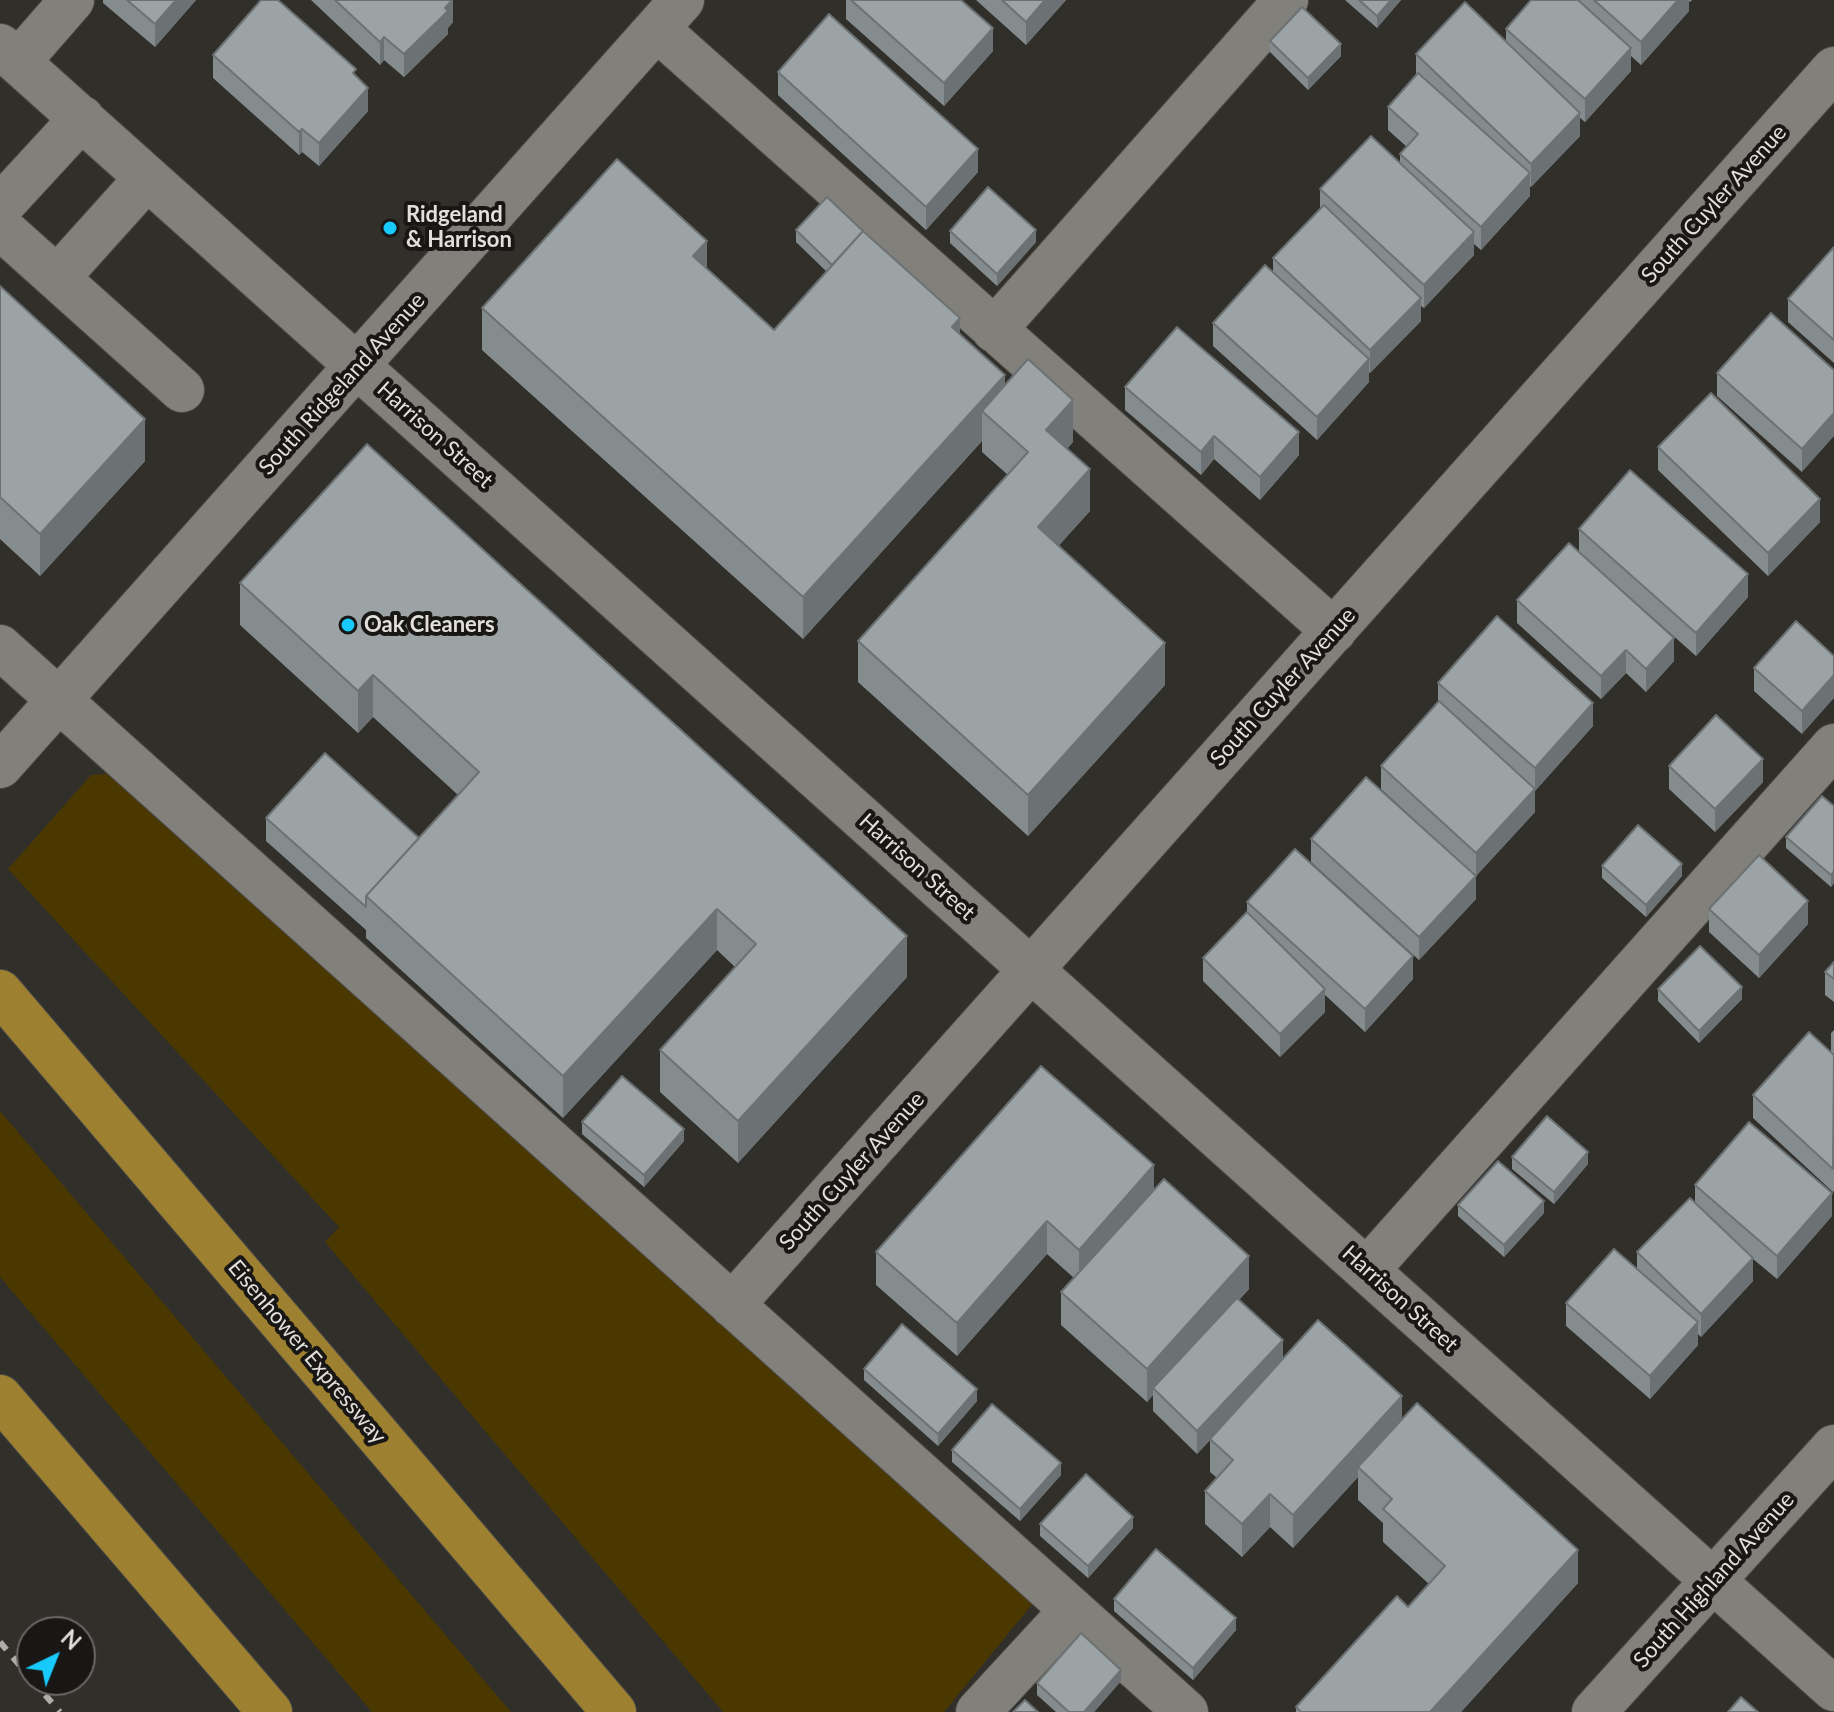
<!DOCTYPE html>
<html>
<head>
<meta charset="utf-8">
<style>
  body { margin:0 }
  #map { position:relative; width:1834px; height:1712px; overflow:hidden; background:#312f2a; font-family:Lato,sans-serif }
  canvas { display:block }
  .north { position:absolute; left:16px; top:1616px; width:80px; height:80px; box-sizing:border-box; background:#181715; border:2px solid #696765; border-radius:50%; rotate:43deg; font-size:22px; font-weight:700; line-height:32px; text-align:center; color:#e2e0dd }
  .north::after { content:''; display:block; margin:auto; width:28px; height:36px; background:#17cafb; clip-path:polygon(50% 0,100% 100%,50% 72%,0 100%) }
</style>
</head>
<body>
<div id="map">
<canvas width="1834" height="1712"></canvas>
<div class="north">N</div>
</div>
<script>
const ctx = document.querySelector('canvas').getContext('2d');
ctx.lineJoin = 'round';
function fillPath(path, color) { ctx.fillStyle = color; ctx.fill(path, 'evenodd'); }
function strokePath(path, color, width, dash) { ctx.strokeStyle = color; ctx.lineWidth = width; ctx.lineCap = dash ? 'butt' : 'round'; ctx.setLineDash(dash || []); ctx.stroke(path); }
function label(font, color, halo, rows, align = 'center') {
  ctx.font = font + ' Lato,sans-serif'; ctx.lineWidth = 8; ctx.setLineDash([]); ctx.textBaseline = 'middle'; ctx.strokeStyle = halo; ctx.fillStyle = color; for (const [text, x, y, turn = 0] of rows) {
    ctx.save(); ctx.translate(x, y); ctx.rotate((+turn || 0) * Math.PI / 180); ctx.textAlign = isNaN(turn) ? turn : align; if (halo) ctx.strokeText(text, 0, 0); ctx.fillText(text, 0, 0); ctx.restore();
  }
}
const green = new Path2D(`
  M107 774 1034 1602 944 1712H723L325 1242 339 1227 8 869 91 775Z
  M0 1111 511 1712H372L0 1277Z`);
const minor = new Path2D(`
  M657 29 1334 631
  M0 46 1834 1689
  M18 62 72 0
  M0 207 82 118
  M0 227 182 390
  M57 278 147 178
  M994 330 1286 0
  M0 647 1186 1712
  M0 766 682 0
  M1367 1270 1834 746
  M732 1305 1834 69
  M978 1712 1072 1610
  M1594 1712 1834 1447`);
const highway = new Path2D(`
  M0 992 614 1712
  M0 1397 270 1712`);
const rail = new Path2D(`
  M0 1642 32 1680
  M32 1680 60 1712`);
const wall = new Path2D(`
  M103 0H196L155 47 103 3Z
  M311 0H453V22L448 28V34L404 77 384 60 380 65Z
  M846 0H961L993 51 944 106 846 19Z
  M976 0H1066L1026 45Z
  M1345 0H1401L1377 28Z
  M1531 0H1692L1690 2 1689 1V11L1641 65 1631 56V71L1585 122 1580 118V136L1531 187 1530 186V196L1481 250 1474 244V255L1424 308 1421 306V321L1370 373 1369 372V382L1317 440 1213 346V323L1273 272V258L1320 209V189L1400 163V154L1407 147 1388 130V107L1416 76V54L1506 42V29Z
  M1270 41 1341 56 1308 90 1270 52Z
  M213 55 356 76 368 111 319 166 302 152 299 155 213 78Z
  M778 72 978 172 926 230 778 95Z
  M796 230 960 334 1005 386 1073 442 1067 449 1090 511 1058 546 1165 685 1028 836 858 682V641L1008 475 982 452V441L803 639 482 350V308L707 269 774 330 827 272 796 242Z
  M950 231 1036 242 997 286 950 243Z
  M1834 247V363L1788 322V299Z
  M0 286 145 461 40 576 0 539Z
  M1834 370 1802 472 1717 396V373Z
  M1125 387 1299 455 1260 500 1214 459 1201 475 1125 410Z
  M1658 447 1820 522 1768 576 1658 470Z
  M1579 529 1748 597 1696 656 1589 561 1674 661 1646 692 1626 673 1601 699 1517 623V600L1579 552Z
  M240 583 907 977 738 1163 660 1092V1050L735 967 717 950 563 1118 366 938V930L266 841V818L419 838 458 795 373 717 358 733 240 625Z
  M1834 656 1802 734 1754 691V668Z
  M1438 683 1593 726 1535 791V812L1476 876 1381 789V766L1438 702Z
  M1669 766 1763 782 1715 832 1669 789Z
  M1834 806V883L1831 887 1786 848V837Z
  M1311 839 1476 899 1419 960 1311 862Z
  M1602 866 1682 876 1646 917 1602 878Z
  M1247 902 1413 979 1365 1032 1325 995V1012L1280 1057 1203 981V958L1247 912Z
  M1709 909 1808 924 1759 978 1709 932Z
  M1834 962V1002L1825 995V972Z
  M1658 989 1742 999 1699 1043 1658 1001Z
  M1834 1030V1191L1833 1192 1753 1118V1095L1831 1052V1033Z
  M582 1122 684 1141 644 1187 582 1134Z
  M1512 1157 1588 1164 1554 1204 1512 1169Z
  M1695 1185 1832 1216 1777 1279 1753 1259V1281L1701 1337 1698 1334V1345L1650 1399 1566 1326V1303L1637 1269V1252L1695 1202Z
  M1154 1190 1249 1289 1239 1300 1283 1358 1402 1419 1578 1583 1461 1712H1296V1707L1408 1607 1429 1584 1383 1542V1523L1358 1500V1477L1293 1548 1270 1527 1242 1557 1205 1524V1491L1217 1478 1210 1472V1440L1197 1454 1153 1411V1395L1147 1402 1061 1325V1292L1074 1278 1047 1254 957 1356 876 1285V1252Z
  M1458 1205 1544 1213 1504 1257 1458 1216Z
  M864 1369 977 1401 938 1446 864 1380Z
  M952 1450 1061 1475 1020 1521 952 1462Z
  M1040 1524 1133 1528 1088 1578 1040 1536Z
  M1114 1599 1236 1630 1193 1680 1114 1611Z
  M1121 1681 1094 1712H1056L1037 1695V1683Z`);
const shadedWall = new Path2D(`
  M176 0H196L155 47V24Z
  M453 0V22L448 28V34L404 77V54Z
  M1045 0H1066L1026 45V22Z
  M1391 0H1401L1377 28V16Z
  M1678 0H1689V11L1641 65V42Z
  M993 28V51L944 106V83Z
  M384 37V60L380 65V42Z
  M1341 44V56L1308 90V78Z
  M1631 48V71L1585 122V99Z
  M368 88V111L319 166V143Z
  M1580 113V136L1531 187V164Z
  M302 129V152L299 155V132Z
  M978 149V172L926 230V207Z
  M1530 173V196L1481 250V227Z
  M1036 230V242L997 286V274Z
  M1474 232V255L1424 308V285Z
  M707 241V282L693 256Z
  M1421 298V321L1370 373V350Z
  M960 318V360L952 327Z
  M1369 359V382L1317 440V417Z
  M1005 375V416L982 411V441L803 639V597Z
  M1073 400V442L1046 472V430Z
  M1834 413V436L1802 472V449Z
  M145 419V461L40 576V534Z
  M1299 432V455L1260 500V477Z
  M1214 436V459L1201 475V452Z
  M1090 469V511L1038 569V527Z
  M1820 499V522L1768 576V553Z
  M1748 574V597L1696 656V633Z
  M1674 638V661L1646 692V669Z
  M1165 643V685L1028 836V795Z
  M1626 650V673L1601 699V676Z
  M373 675V717L358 733V691Z
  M1834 675V698L1802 734V711Z
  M1593 703V726L1535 791V812L1476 876V853L1535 789V768Z
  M1763 759V782L1715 832V809Z
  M1682 864V876L1646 917V905Z
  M1834 871V883L1831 887V875Z
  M1476 876V899L1419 960V937Z
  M1808 901V924L1759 978V955Z
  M717 909V950L563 1118V1076Z
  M907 936V977L738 1163V1121Z
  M1413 956V979L1365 1032V1009Z
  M1742 987V999L1699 1043V1031Z
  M1325 989V1012L1280 1057V1034Z
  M684 1129V1141L644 1187V1175Z
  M1588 1152V1164L1554 1204V1192Z
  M1154 1165V1198L1079 1283V1250Z
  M1832 1193V1216L1777 1279V1256Z
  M1544 1201V1213L1504 1257V1245Z
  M1047 1221V1254L957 1356V1323Z
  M1249 1256V1289L1156 1391 1153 1388V1395L1147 1402V1369Z
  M1753 1258V1281L1701 1337V1314Z
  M1698 1322V1345L1650 1399V1376Z
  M1283 1340V1363L1197 1454V1431Z
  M977 1389V1401L938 1446V1434Z
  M1402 1396V1429L1358 1467V1477L1293 1548V1515Z
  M1061 1463V1475L1020 1521V1509Z
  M1270 1494V1527L1242 1557V1524Z
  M1133 1517V1528L1088 1578V1566Z
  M1578 1550V1583L1461 1712H1430Z
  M1236 1618V1630L1193 1680V1668Z
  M1121 1670V1681L1094 1712H1084Z`);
const building = new Path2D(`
  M127 0H176L155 24Z
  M261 0H278L356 69 353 73 368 88 319 143 302 129 299 132 213 55Z
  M335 0H452L445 8 448 11 404 54 384 37 380 42Z
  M851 0H961L993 28 944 83Z
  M1002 0H1045L1026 22Z
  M1359 0H1391L1377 16Z
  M1531 0H1578L1631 48 1585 99 1506 29Z
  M1594 0H1678L1641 42Z
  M1465 2 1580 113 1531 164 1416 54Z
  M1302 7 1341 44 1308 78 1270 41Z
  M829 14 978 149 926 207 778 72Z
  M1418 73 1530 173 1481 227 1400 154 1418 134 1388 107Z
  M1371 136 1474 232 1424 285 1320 189Z
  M617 159 707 241 693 256 774 330 863 231 960 318 952 327 1005 375 803 597 482 308Z
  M988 187 1036 230 997 274 950 231Z
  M827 197 863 231 832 265 796 230Z
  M1324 205 1421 298 1370 350 1273 258Z
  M1834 247V340L1788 299Z
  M1265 265 1369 359 1317 417 1213 323Z
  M0 286 145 419 40 534 0 497Z
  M1771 313 1834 370V413L1802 449 1717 373Z
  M1177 327 1299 432 1260 477 1214 436 1201 452 1125 387Z
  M1028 359 1073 400 1046 430 1090 469 1038 527 1165 643 1028 795 858 641 1028 452 982 411Z
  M1711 393 1820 499 1768 553 1658 447Z
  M367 444 907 936 738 1121 660 1050 756 944 717 909 563 1076 366 896 479 772 373 675 358 691 240 583Z
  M1630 470 1748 574 1696 633 1579 529Z
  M1569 543 1674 638 1646 669 1626 650 1601 676 1517 600Z
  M1497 616 1593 703 1535 768 1438 683Z
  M1796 621 1834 656V675L1802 711 1754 668Z
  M1439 701 1535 789 1476 853 1381 766Z
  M1716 715 1763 759 1715 809 1669 766Z
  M325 753 419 838 366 896V907L266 818Z
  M1366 777 1476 876 1419 937 1311 839Z
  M1822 796 1834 806V871L1831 875 1786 837Z
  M1638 825 1682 864 1646 905 1602 866Z
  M1295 849 1413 956 1365 1009 1247 902Z
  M1759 855 1808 901 1759 955 1709 909Z
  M1247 912 1325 989 1280 1034 1203 958Z
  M1700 946 1742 987 1699 1031 1658 989Z
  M1834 962V979L1825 972Z
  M1809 1032 1834 1055 1833 1169 1753 1095Z
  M1041 1066 1154 1165 1079 1250 1047 1221 957 1323 876 1252Z
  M622 1076 684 1129 644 1175 582 1122Z
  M1547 1116 1588 1152 1554 1192 1512 1157Z
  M1749 1122 1832 1193 1777 1256 1695 1185Z
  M1498 1161 1544 1201 1504 1245 1458 1205Z
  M1164 1179 1249 1256 1147 1369 1061 1292Z
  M1690 1198 1753 1258 1701 1314 1637 1252Z
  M1614 1249 1698 1322 1650 1376 1566 1303Z
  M1237 1298 1283 1340 1197 1431 1153 1388Z
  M1318 1320 1402 1396 1293 1515 1270 1494 1242 1524 1205 1491 1233 1460 1210 1439Z
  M902 1324 977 1389 938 1434 864 1369Z
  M1417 1403 1578 1550 1430 1712H1301L1296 1707 1397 1596 1408 1607 1445 1566 1383 1509 1392 1499 1358 1467Z
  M992 1404 1061 1463 1020 1509 952 1450Z
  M1086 1474 1133 1517 1088 1566 1040 1524Z
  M1156 1549 1236 1618 1193 1668 1114 1599Z
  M1081 1633 1121 1670 1084 1712H1069L1037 1683Z
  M1741 1697 1758 1712H1728Z
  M1025 1700 1038 1712H1013Z`);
const markers = [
  [390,228,8,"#17cafb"],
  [348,625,8,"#17cafb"]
];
const streetNames = [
  ["South Cuyler Avenue",1714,204,-48],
  ["South Ridgeland Avenue",342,384,-48],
  ["Harrison Street",435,435,42],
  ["South Cuyler Avenue",1283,687,-48],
  ["Harrison Street",917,867,42],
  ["South Cuyler Avenue",852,1171,-48],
  ["Harrison Street",1400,1299,42],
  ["Eisenhower Expressway",307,1352,50],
  ["South Highland Avenue",1714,1580,-48]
];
const poiNames = [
  ["Ridgeland",406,215],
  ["& Harrison",406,240],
  ["Oak Cleaners",364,625]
];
fillPath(green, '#4a3800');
strokePath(minor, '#4d4b48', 46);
strokePath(highway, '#4d4b48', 46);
strokePath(minor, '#82807a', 44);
strokePath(highway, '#9e8130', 44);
strokePath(rail, '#afada9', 6, [10, 10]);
fillPath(wall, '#858c8e');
fillPath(shadedWall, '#6c7274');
fillPath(building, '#9ba3a5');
strokePath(building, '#6c7274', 2);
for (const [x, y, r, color] of markers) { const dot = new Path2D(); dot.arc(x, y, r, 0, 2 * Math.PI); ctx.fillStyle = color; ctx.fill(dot); strokePath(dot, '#181715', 3); }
label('22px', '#e2e0dd', '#181715', streetNames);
label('bold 22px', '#e2e0dd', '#181715', poiNames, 'left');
</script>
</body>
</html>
